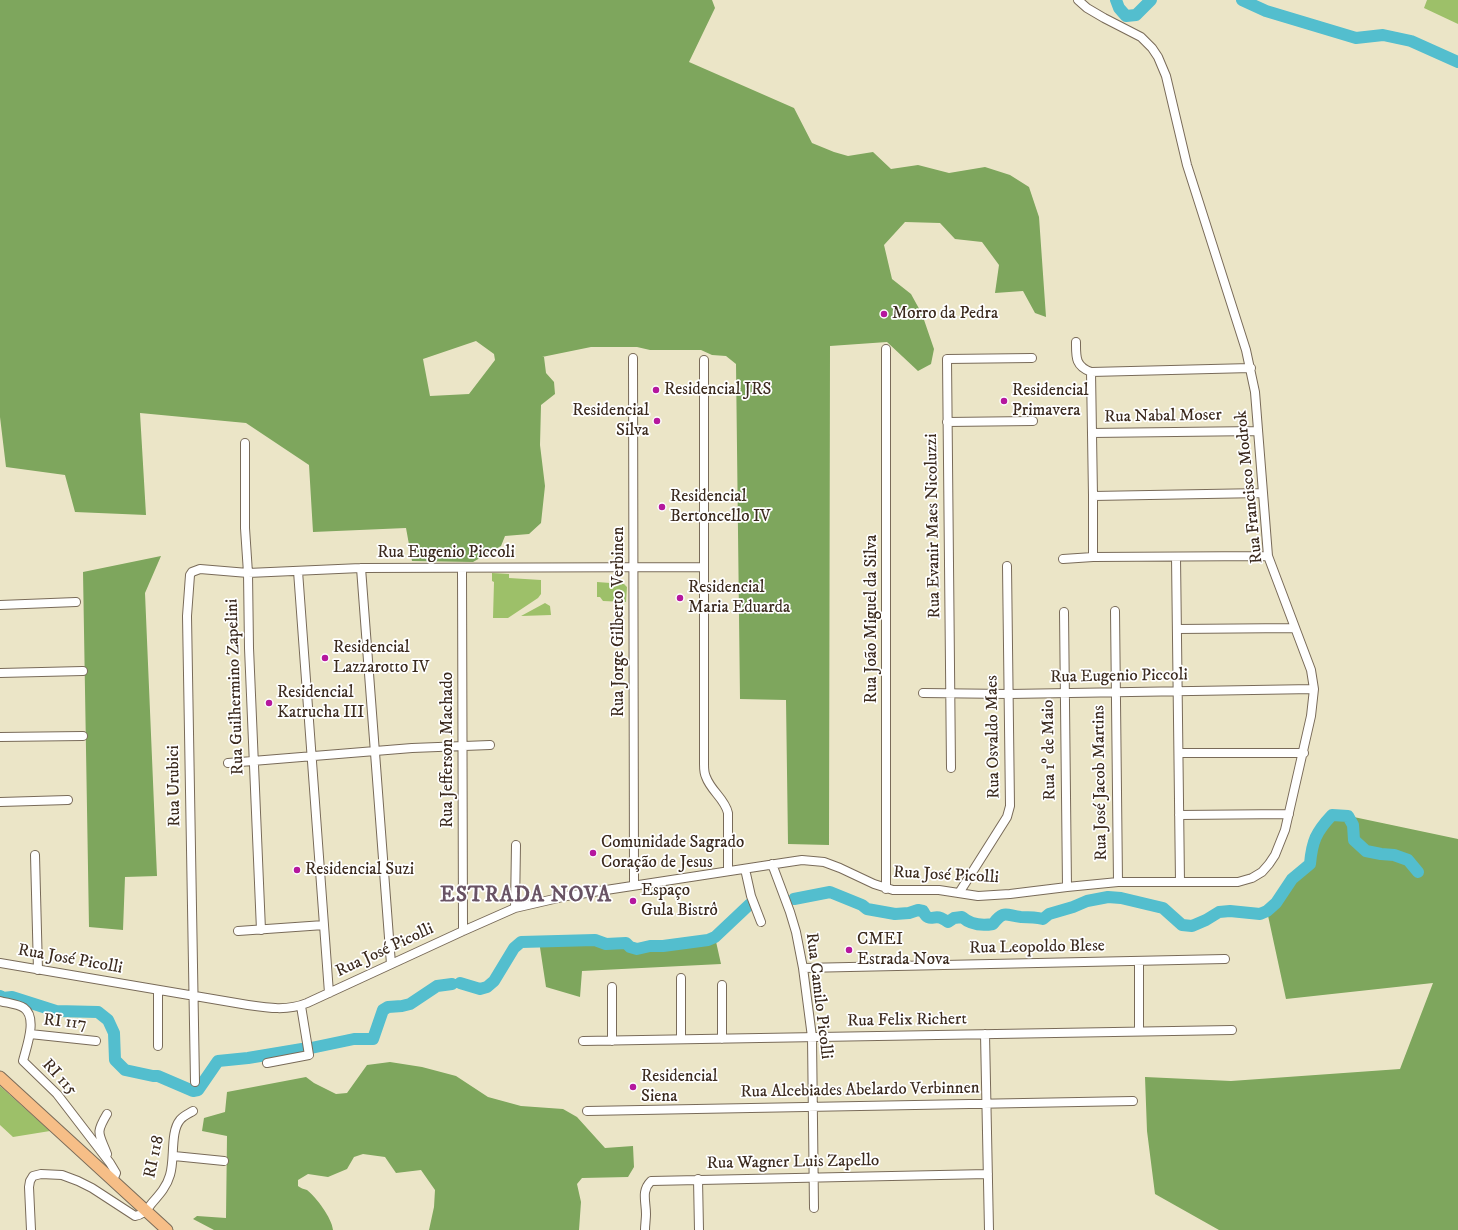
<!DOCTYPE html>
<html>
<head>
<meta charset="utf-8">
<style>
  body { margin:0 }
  canvas { display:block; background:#ebe5c7 }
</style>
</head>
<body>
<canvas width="1458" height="1230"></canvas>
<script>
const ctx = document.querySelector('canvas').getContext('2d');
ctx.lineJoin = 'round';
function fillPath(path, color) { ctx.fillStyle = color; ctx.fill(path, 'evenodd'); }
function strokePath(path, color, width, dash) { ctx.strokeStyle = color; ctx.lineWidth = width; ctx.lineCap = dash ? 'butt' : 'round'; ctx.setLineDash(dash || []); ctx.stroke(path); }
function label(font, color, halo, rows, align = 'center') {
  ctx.font = font + ' "IM FELL DW Pica",serif'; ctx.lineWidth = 3.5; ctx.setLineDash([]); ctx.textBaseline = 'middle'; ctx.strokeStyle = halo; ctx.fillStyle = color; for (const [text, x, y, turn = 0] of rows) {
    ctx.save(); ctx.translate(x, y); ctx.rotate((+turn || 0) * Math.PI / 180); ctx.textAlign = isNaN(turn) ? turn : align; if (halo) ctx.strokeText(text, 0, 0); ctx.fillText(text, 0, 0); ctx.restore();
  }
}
const green = new Path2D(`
  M1427 0H1458V24L1424 8Z
  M492 573 509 574V578L541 580V594L538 598 508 618H493L494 582 492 581Z
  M597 582 624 584 627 587 626 602 603 601 600 597H597Z
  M545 603 550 606 551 615 521 616Z
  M0 1086 50 1131 13 1137 0 1125Z`);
const forest = new Path2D(`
  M0 0H712L715 8 689 62 794 108 812 143 834 152 848 156 873 152 891 169 918 165 949 173 985 167 1010 175 1029 187 1039 217 1046 317 1035 313 1023 291 995 293 999 265 982 242 955 239 940 223 905 222 884 245 892 279 911 294 922 314 934 349 931 364 918 371 887 342 830 346 829 845 788 844 786 700 740 699 736 364 726 356 712 355 701 350H650L637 347H591L542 357H544L546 373 554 382 555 394 541 405 540 445 545 486 541 523 529 534 505 536 501 546 473 562 412 561 406 528 313 532 309 465 246 423 140 413 146 515 75 512 65 475 6 467 0 417ZM476 341 494 354 495 360 469 394 430 396 423 359Z
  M161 556 145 593 157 876 125 877 123 930 89 927 83 572Z
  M1332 815 1349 816 1458 839V1230H1219L1155 1194 1147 1131 1145 1077 1231 1081 1400 1069 1433 983 1286 999 1267 911 1276 903 1292 879 1310 864C1312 841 1316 832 1332 815Z
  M715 937 721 964 582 971 580 997 546 987 539 941 595 940 606 944 626 943 630 947 637 949 650 946H663L695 942Z
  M390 1062 422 1067 456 1076 488 1097 521 1106 563 1109 577 1117 605 1148 633 1146 634 1167 628 1177 582 1178 577 1184 581 1202 579 1230H429L434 1207 435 1190 421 1170 396 1173 385 1157 363 1154 354 1157 347 1169 328 1177 308 1174 298 1180V1186C300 1188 304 1189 307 1190 316 1197 332 1218 333 1230H214L193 1219 197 1216 226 1218 227 1136 202 1131 204 1118 225 1112 227 1092 306 1077 314 1083 336 1094 347 1093 367 1065Z`);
const river = new Path2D(`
  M1116 0 1119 8 1126 16 1136 15 1151 0
  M1242 0 1266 11 1356 38 1383 35 1411 41 1458 62
  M794 899 830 892 862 905 867 909 895 914 909 913 918 910 923 911C929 923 933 915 941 918 943 919 945 920 948 922L954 918 962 917C971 925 981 926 993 924 1004 909 1007 916 1021 917 1029 917 1035 917 1043 919L1049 914 1073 907 1087 901 1108 897 1121 898 1163 908 1182 925 1192 926 1206 920 1219 912 1230 911 1260 914 1267 911 1276 903 1292 879 1310 864C1312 841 1316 832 1332 815L1348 816 1353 825 1354 840 1366 851 1381 854 1394 855 1408 860 1418 872
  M460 983 480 989 487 987 494 981 514 948 521 942 595 940 606 944 626 943 630 947 637 949 650 946H663L708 940 715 937 750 904
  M0 996 3 998 12 997 56 1011 98 1012 108 1020 114 1033 115 1060 125 1070 153 1076H158L193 1091 198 1090 218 1061 248 1058 302 1049
  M311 1048 354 1039H373L383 1010 388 1007 402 1006 410 1004 437 986 452 984`);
const minor = new Path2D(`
  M1076 342C1076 357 1075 366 1091 372L1093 496V557
  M633 358 634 885
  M704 360V764C704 768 704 773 706 777 711 791 725 799 728 813V871
  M1091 372 1251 368
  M947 422 1033 421
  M1092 433 1258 431
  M245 443V528L248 573 249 648 261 930
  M1093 496 1263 493
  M1176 557 1180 882
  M1063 559 1093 557 1268 556
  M361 568 391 964
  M462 568 463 931
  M298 571 329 993
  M0 605 76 602
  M1115 611 1118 882
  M1064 612 1067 887
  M1177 629 1295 628
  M0 673 83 671
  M923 693 1009 694 1314 689
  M0 737 83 736
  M1179 753H1304
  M228 763 412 748 490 745
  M951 768 947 359 1032 358
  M0 802 68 800
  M1179 815 1289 814
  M35 855 38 970
  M772 864 790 912 796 932 803 968 812 1037 814 1208
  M745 869 751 896 761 922
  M886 889V349
  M959 893 1007 817 1010 806 1007 566
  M515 908 516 845
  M238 931 324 925
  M0 963 248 1005C268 1008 288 1011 307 1003L463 931 515 908 567 896 782 863 802 860 824 862 840 868 874 884 893 890H939L978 896 1010 894 1067 887 1118 882H1238L1252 878 1262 872 1269 864 1275 855 1285 830 1311 716 1314 689 1311 670 1268 556 1255 392 1246 350 1187 165 1166 76 1158 57 1152 48 1141 37 1104 18 1087 8 1078 0
  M803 968 1225 959
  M722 985V1039
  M612 987V1041
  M158 990V1046
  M0 1001C7 1003 18 1004 24 1008 38 1018 26 1048 23 1061L57 1094 110 1163 116 1173 113 1180
  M1139 1031V961
  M30 1034 96 1041
  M985 1034 989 1230
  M681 1039V978
  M583 1041 1232 1030
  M267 1063 309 1055 301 1006
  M195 1082 187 616 190 575 192 572 200 569 248 573 361 568 704 567
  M587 1111 1133 1101
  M107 1154C99 1133 95 1134 107 1114
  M174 1156 224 1161
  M698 1179 699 1230
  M31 1230 29 1187 30 1181 33 1176 41 1174 62 1175 78 1181 92 1188 135 1216C143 1215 148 1209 152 1203 160 1194 167 1186 170 1175 175 1159 170 1132 180 1120 183 1116 188 1114 193 1111
  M645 1230C645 1225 646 1219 646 1214 646 1201 641 1191 651 1181L988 1174`);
const highway = new Path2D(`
  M0 1077 167 1230`);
const markers = [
  [884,314,4,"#b5179e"],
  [656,390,4,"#b5179e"],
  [1004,401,4,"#b5179e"],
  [657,421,4,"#b5179e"],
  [662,507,4,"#b5179e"],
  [680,598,4,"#b5179e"],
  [325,658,4,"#b5179e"],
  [269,703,4,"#b5179e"],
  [593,853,4,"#b5179e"],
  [297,870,4,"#b5179e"],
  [633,901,4,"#b5179e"],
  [849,950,4,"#b5179e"],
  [633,1087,4,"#b5179e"]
];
const poiNames = [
  ["Morro da Pedra",892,314],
  ["Residencial JRS",664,390],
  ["Residencial",1012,391],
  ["Primavera",1012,411],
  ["Residencial",649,411,"right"],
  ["Silva",649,431,"right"],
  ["Residencial",670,497],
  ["Bertoncello IV",670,517],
  ["Residencial",688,588],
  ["Maria Eduarda",688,608],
  ["Residencial",333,648],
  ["Lazzarotto IV",333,668],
  ["Residencial",277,693],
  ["Katrucha III",277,713],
  ["Comunidade Sagrado",601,843],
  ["Coração de Jesus",601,863],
  ["Residencial Suzi",305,870],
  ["Espaço",641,891],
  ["Gula Bistrô",641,911],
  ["CMEI",857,940],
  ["Estrada Nova",857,960],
  ["Residencial",641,1077],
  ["Siena",641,1097]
];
const streetNames = [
  ["Rua Nabal Moser",1163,417,-1],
  ["Rua Francisco Modrok",1250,487,-96],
  ["Rua Evanir Maes Nicoluzzi",934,526,-91],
  ["Rua Eugenio Piccoli",446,553],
  ["Rua João Miguel da Silva",872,619,-90],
  ["Rua Jorge Gilberto Verbinen",619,622,-90],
  ["Rua Eugenio Piccoli",1119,677,-1],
  ["Rua Guilhermino Zapelini",236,687,-92],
  ["Rua Osvaldo Maes",994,737,-91],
  ["Rua Jefferson Machado",448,750,-90],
  ["Rua 1º de Maio",1050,750,-91],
  ["Rua José Jacob Martins",1101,783,-91],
  ["Rua Urubici",175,786,-91],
  ["Rua José Picolli",946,876,3],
  ["Rua Leopoldo Blese",1037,948,-1],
  ["Rua José Picolli",385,951,-25],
  ["Rua José Picolli",70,960,10],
  ["Rua Camilo Picolli",818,996,83],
  ["Rua Felix Richert",907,1021,-1],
  ["RI 117",65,1023,6],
  ["RI 115",59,1078,47],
  ["Rua Alcebiades Abelardo Verbinnen",860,1091,-1],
  ["RI 118",155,1157,-78],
  ["Rua Wagner Luis Zapello",793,1163,-1]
];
const districtNames = [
  ["ESTRADA NOVA",526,897]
];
fillPath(green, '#9dc069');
fillPath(forest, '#7ea65d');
strokePath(river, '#53bece', 12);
strokePath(minor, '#796b59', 10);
strokePath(highway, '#796b59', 13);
strokePath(minor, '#fff', 8);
strokePath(highway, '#f6be87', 11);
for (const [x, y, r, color] of markers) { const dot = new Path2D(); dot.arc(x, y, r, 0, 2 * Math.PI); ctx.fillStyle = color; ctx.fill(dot); strokePath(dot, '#fff', 1.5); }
label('17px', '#3b2a1e', '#fff', poiNames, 'left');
label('17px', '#3b2a1e', '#fff', streetNames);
ctx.letterSpacing = '1px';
label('bold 21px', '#695364', '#fff', districtNames);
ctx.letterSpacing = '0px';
</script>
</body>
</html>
